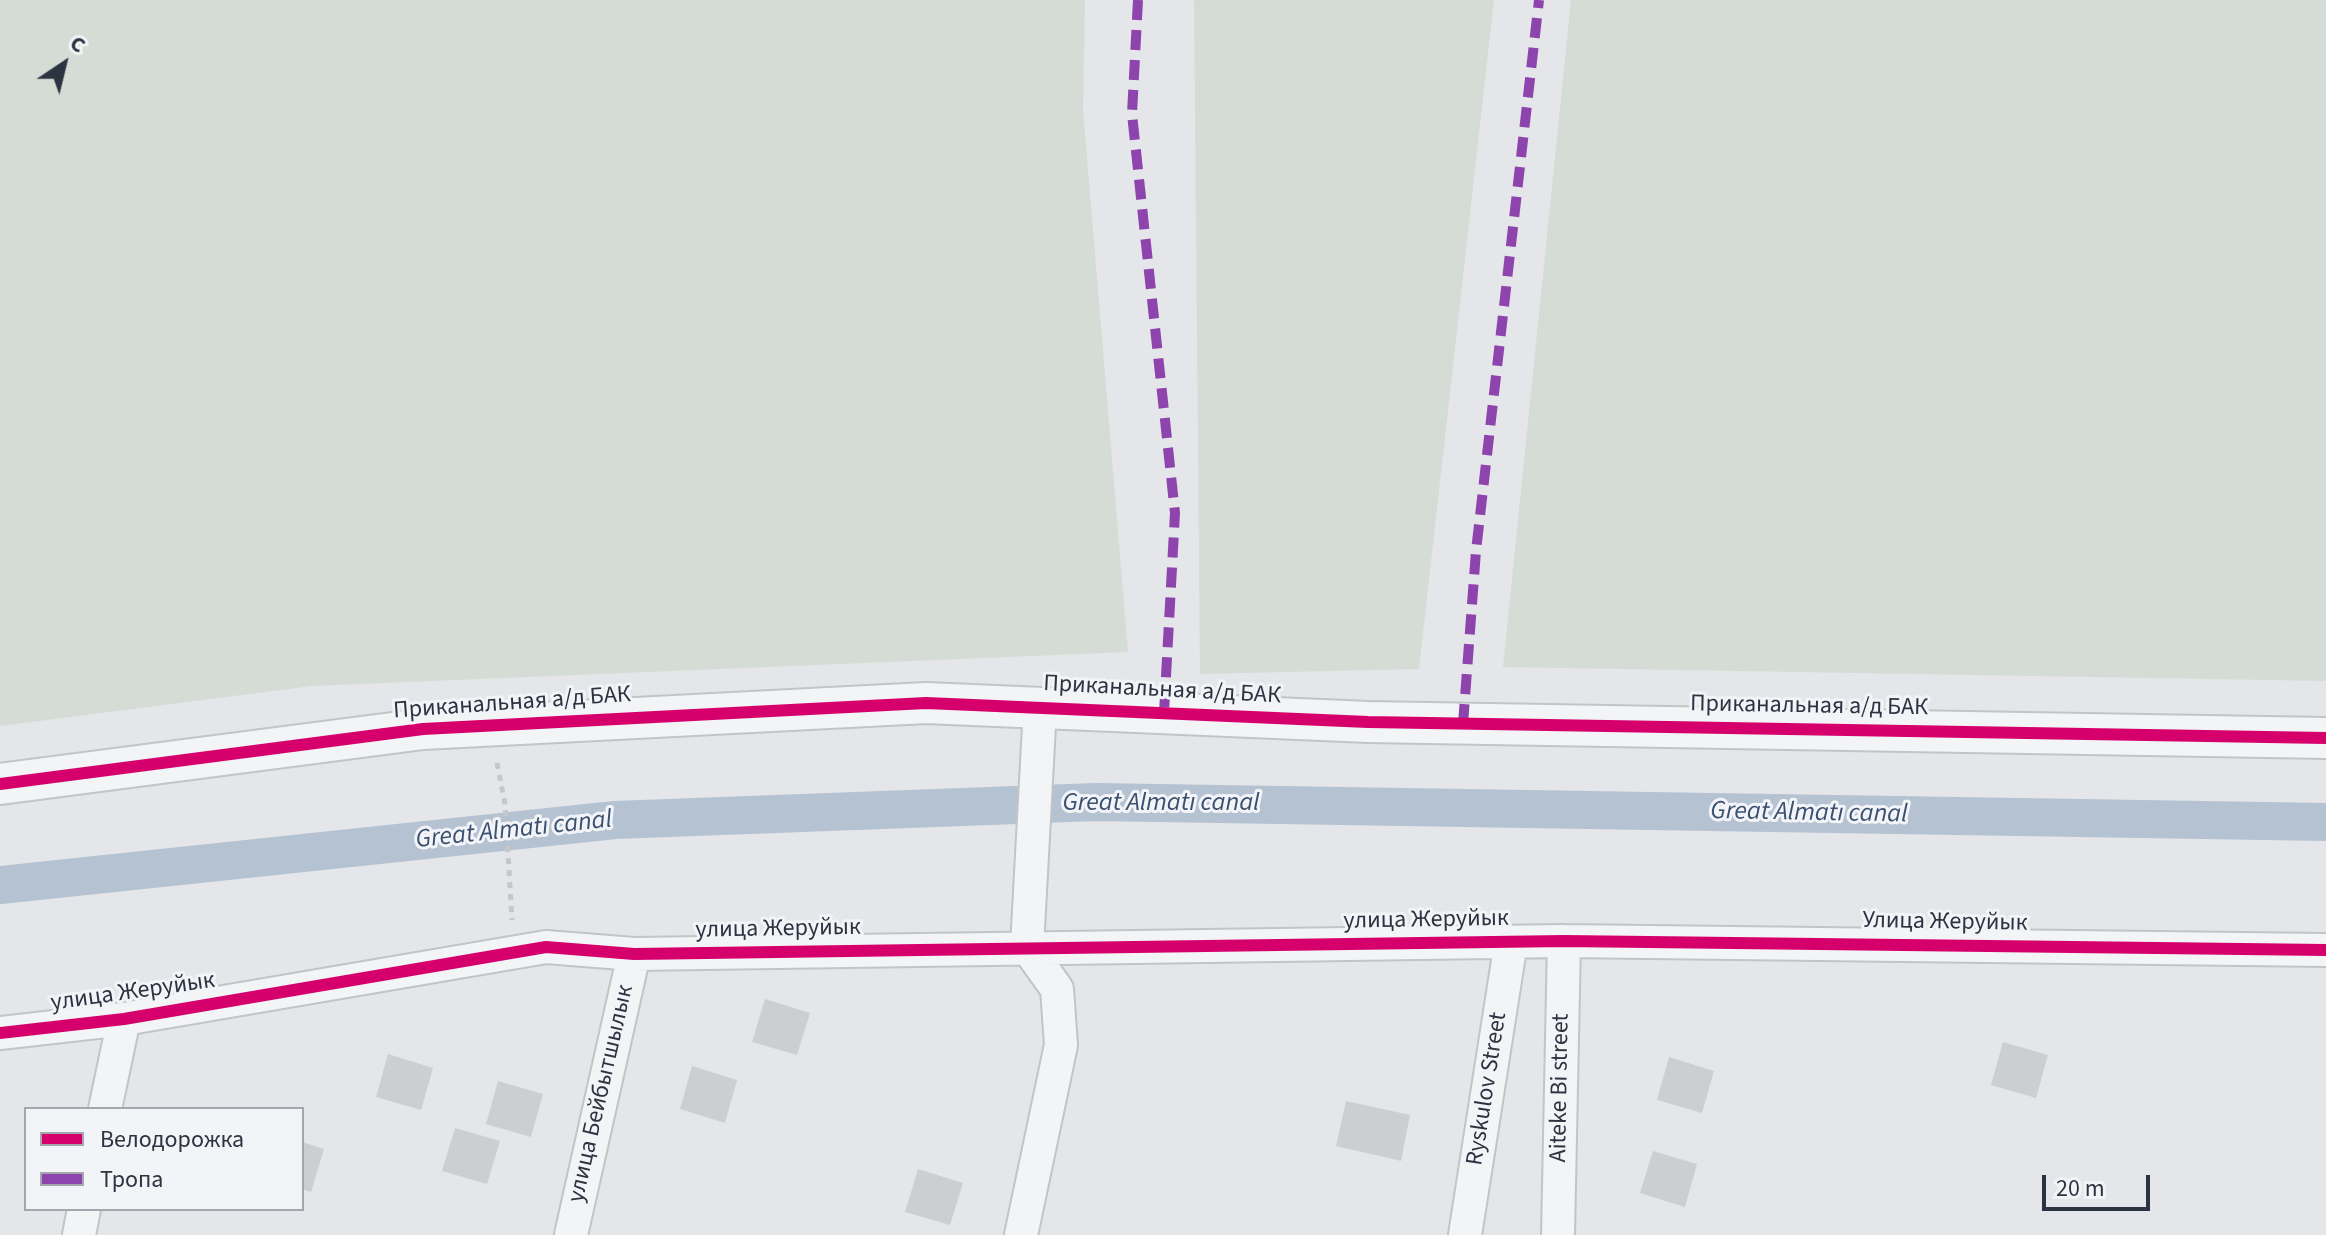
<!DOCTYPE html>
<html>
<head>
<meta charset="utf-8">
<style>
  body { margin:0 }
  #map { position:relative; width:2326px; height:1235px; overflow:hidden; background:#e4e6e9; font-family:"Source Sans 3",sans-serif }
  canvas { display:block }
  .legend { position:absolute; left:24px; top:1107px; width:280px; height:104px; box-sizing:border-box; background:#f3f4f7; border:2px solid #a3a7ae; margin:0; padding:10px 14px; list-style:none; font-size:24px; color:#2c3341 }
  .legend li { display:flex; align-items:center; gap:16px; height:40px }
  .legend b { width:40px; border:2px solid #a3a7ae }
  .north { position:absolute; left:24px; top:24px; width:80px; height:80px; -webkit-text-stroke:6px #f3f4f7; paint-order:stroke; rotate:35deg; font-size:22px; font-weight:700; line-height:32px; text-align:center; color:#2c3341 }
  .north::after { content:''; display:block; margin:auto; width:28px; height:36px; background:#2c3341; clip-path:polygon(50% 0,100% 100%,50% 72%,0 100%) }
  .scale { position:absolute; left:2042px; top:1175px; width:108px; height:36px; box-sizing:border-box; border:4px solid #2c3341; border-top:0; padding-left:10px; font-size:24px; line-height:28px; white-space:nowrap; color:#2c3341; -webkit-text-stroke:6px #f3f4f7; paint-order:stroke }
</style>
</head>
<body>
<div id="map">
<canvas width="2326" height="1235"></canvas>
<ul class="legend">
<li><b style="height:10px;background:#d6006c"></b>Велодорожка</li>
<li><b style="height:10px;background:#8e44ad"></b>Тропа</li>
</ul>
<div class="north">С</div>
<div class="scale">20 m</div>
</div>
<script>
const ctx = document.querySelector('canvas').getContext('2d');
ctx.lineJoin = 'round';
function fillPath(path, color) { ctx.fillStyle = color; ctx.fill(path, 'evenodd'); }
function strokePath(path, color, width, dash) { ctx.strokeStyle = color; ctx.lineWidth = width; ctx.lineCap = dash ? 'butt' : 'round'; ctx.setLineDash(dash || []); ctx.stroke(path); }
function label(font, color, halo, rows, align = 'center') {
  ctx.font = font + ' "Source Sans 3",sans-serif'; ctx.lineWidth = 6; ctx.setLineDash([]); ctx.textBaseline = 'middle'; ctx.strokeStyle = halo; ctx.fillStyle = color; for (const [text, x, y, turn = 0] of rows) {
    ctx.save(); ctx.translate(x, y); ctx.rotate((+turn || 0) * Math.PI / 180); ctx.textAlign = isNaN(turn) ? turn : align; if (halo) ctx.strokeText(text, 0, 0); ctx.fillText(text, 0, 0); ctx.restore();
  }
}
const green = new Path2D(`
  M0 0H1085L1083 110 1128 652 312 686 0 726Z
  M1194 0H1494L1419 669 1200 674Z
  M1571 0H2326V681L1503 667Z`);
const canal = new Path2D(`
  M0 885 615 820 1096 802 2326 822`);
const building = new Path2D(`
  M765 999 810 1013 797 1055 752 1042Z
  M2003 1042 2048 1055 2036 1098 1991 1085Z
  M388 1054 433 1068 421 1110 376 1097Z
  M1669 1057 1714 1071 1702 1113 1657 1100Z
  M692 1066 737 1080 725 1123 680 1109Z
  M498 1081 543 1094 531 1137 486 1124Z
  M1346 1101 1410 1115 1401 1161 1336 1146Z
  M455 1128 500 1141 487 1184 442 1171Z
  M302 1142 324 1149 311 1192 302 1189Z
  M1653 1151 1697 1164 1685 1207 1640 1193Z
  M918 1169 963 1183 950 1225 905 1212Z`);
const path = new Path2D(`
  M497 763 505 804 512 920`);
const minor = new Path2D(`
  M0 1033 124 1019 546 947 634 954 1564 941 2326 950
  M105 1109 124 1019
  M79 1235 84 1209
  M571 1235 634 954
  M1021 1235 1061 1045 1057 989 1027 947 1040 707
  M1465 1235 1511 942
  M1558 1235 1564 941`);
const tertiary = new Path2D(`
  M0 784 423 729 926 703 1368 722 2326 738`);
const quiet = new Path2D(`
  M1138 0 1132 114 1175 513 1164 713
  M1463 724 1476 551 1539 0`);
const cycleway = new Path2D(`
  M0 784 423 729 926 703 1368 722 2326 738
  M0 1033 124 1019 546 947 634 954 1564 941 2326 950`);
const streetNames = [
  ["Приканальная а/д БАК",1162,691,3],
  ["Приканальная а/д БАК",512,704,-4],
  ["Приканальная а/д БАК",1809,707,1],
  ["улица Жеруйык",1426,921,-1],
  ["Улица Жеруйык",1945,923,1],
  ["улица Жеруйык",778,930,-1],
  ["улица Жеруйык",133,993,-8],
  ["Aiteke Bi street",1561,1088,-89],
  ["Ryskulov Street",1488,1089,-81],
  ["улица Бейбытшылык",602,1094,-77]
];
const waterNames = [
  ["Great Almatı canal",1161,804],
  ["Great Almatı canal",1809,814,1],
  ["Great Almatı canal",514,831,-6]
];
fillPath(green, '#d5dcd5');
strokePath(canal, '#b5c2d1', 38);
fillPath(building, '#cdced1');
strokePath(minor, '#c2c4c7', 36);
strokePath(tertiary, '#c2c4c7', 44);
strokePath(path, '#c5c7ca', 5, [6, 6]);
strokePath(minor, '#f3f4f5', 32);
strokePath(tertiary, '#f3f4f5', 40);
strokePath(quiet, '#8e44ad', 10, [20, 10]);
strokePath(cycleway, '#d6006c', 12);
label('24px', '#2c3341', '#f3f4f7', streetNames);
label('italic 26px', '#3a5071', '#f3f4f7', waterNames);
</script>
</body>
</html>
